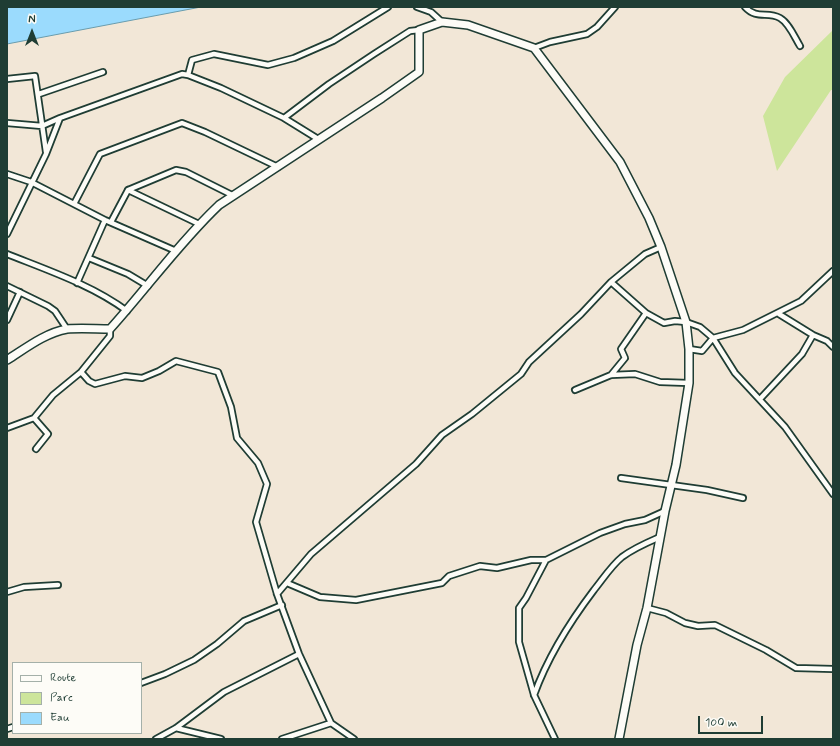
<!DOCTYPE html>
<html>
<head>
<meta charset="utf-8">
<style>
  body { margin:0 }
  #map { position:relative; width:840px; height:746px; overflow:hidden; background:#f2e7d7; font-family:Mynerve,sans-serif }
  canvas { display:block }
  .frame { position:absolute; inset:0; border:8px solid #1f3d34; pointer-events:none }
  .legend { position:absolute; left:12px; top:662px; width:130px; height:72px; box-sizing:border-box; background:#fdfcf7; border:1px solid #a4b0a9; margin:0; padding:5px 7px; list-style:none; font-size:12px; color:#1f3d34 }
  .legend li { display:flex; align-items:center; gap:8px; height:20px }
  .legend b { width:20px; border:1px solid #a4b0a9 }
  .north { position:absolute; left:12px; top:12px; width:40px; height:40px; -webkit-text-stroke:3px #fdfcf7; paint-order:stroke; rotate:0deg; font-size:11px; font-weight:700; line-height:16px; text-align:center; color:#1f3d34 }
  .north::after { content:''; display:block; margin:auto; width:14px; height:18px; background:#1f3d34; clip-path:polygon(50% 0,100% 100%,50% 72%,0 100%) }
  .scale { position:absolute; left:698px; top:716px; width:65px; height:18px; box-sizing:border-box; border:2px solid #1f3d34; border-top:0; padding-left:5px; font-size:12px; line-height:14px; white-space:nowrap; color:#1f3d34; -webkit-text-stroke:3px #fdfcf7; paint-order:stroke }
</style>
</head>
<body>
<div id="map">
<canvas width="840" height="746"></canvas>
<div class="frame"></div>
<ul class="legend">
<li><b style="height:5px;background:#fdfcf7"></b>Route</li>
<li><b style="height:11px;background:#cde59b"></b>Parc</li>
<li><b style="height:11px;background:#9bdbfd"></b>Eau</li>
</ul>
<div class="north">N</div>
<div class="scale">100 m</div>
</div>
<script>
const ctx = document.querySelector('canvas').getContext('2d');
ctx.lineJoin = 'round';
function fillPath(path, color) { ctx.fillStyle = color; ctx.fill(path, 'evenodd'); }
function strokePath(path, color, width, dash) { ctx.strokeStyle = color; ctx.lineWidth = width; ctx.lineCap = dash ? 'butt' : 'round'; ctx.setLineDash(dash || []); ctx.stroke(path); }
const green = new Path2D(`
  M833 30V90H831L777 171 763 116 785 77Z`);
const water = new Path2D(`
  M7 7H201L7 44Z`);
const street = new Path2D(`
  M417 7 431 12 442 22
  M745 7C757 20 767 11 780 18 789 23 795 38 800 46
  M534 48 550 42 587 34 597 27 615 7
  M188 75 192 60 214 54 268 65 294 58 333 41 388 7
  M7 79 35 76 46 152
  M39 94 103 72
  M284 118 318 139
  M7 123 42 126 60 118
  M7 174 31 182 105 220 176 251
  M128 190 176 170 186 172 232 195
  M74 204 100 154 182 123 205 132 278 167
  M111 222 128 190 199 224
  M7 234 46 154 60 118 182 74 188 75 221 88 284 118 329 84 374 54 410 31 419 30
  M7 254C47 270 92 285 127 311
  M89 258 128 274 148 286
  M611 282 646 313 664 323 675 321 686 322 700 327 713 338 735 373 785 427 833 494
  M77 283 105 220
  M7 286 48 306 55 311 67 329
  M779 314 813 335 827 341 833 347
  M7 320 20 292
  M689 349 702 351 713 338 743 330 801 301 833 271
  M81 372 89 381 95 384 125 376 142 378 159 371 176 361 218 372 231 407 237 438 258 463 267 484 256 522 277 594 299 654 331 723 354 739
  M611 375 625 358 621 349 646 313
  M575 390 611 375 635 374 660 382 689 383
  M760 399 802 354 813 335
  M34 418 48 434 36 449
  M7 428 34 418 53 395 81 372 110 336V329
  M621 478 707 490 743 498
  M287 583 320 597 356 600 442 583 449 576 480 566 497 568 531 560H546
  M7 592 24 587 58 585
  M277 594 311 554 416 464 442 435 472 414 521 374 529 362 581 314 611 282 645 254 661 247
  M647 608 666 613 685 623 698 626 715 625 766 650 796 668 833 669
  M141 683 165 674 194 660 217 644 244 621 282 605
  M534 695C548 656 569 623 594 590 603 579 611 566 622 557 634 548 646 543 660 537
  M176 728 221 739
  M7 729 13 727
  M156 739 176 728 224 692 299 654
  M282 739 331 723
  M555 739 534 695 519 642V608L526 598 546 560 600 533 625 524 645 520 665 511`);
const secondary = new Path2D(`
  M7 360C26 348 45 333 67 329 81 328 96 329 110 329 147 288 179 243 219 205L382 98 419 72V30L442 22 468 25 534 48 620 162 649 218 661 247 686 322 689 349V383L676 465 665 511 647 608 637 645 619 739`);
fillPath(green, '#cde59b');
fillPath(water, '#9bdbfd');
strokePath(water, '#699cad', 1);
strokePath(street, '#1f3d34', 8);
strokePath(secondary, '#1f3d34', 10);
strokePath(street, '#fdfcf7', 4.5);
strokePath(secondary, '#fdfcf7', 7);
</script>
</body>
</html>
